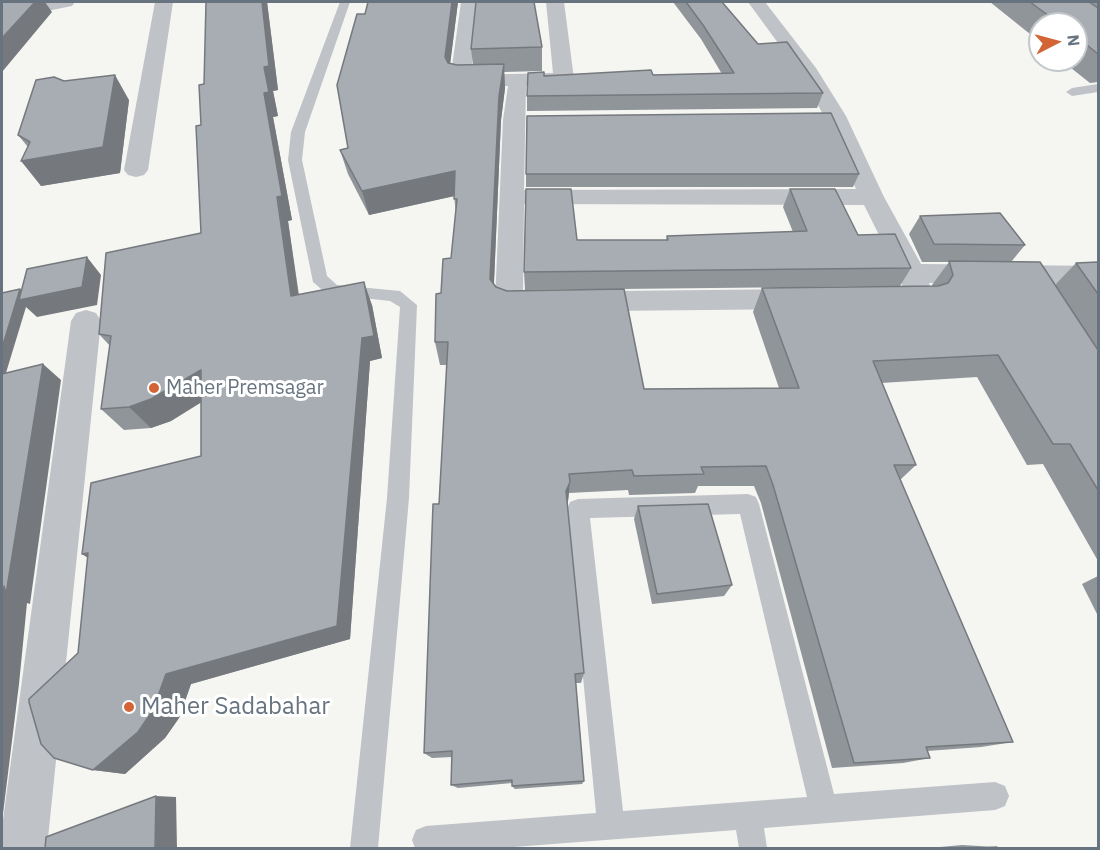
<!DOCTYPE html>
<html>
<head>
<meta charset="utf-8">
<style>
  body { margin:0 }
  #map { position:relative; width:1100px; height:850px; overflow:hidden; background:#f5f5f2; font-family:"IBM Plex Sans",sans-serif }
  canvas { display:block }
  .frame { position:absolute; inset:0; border:3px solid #677480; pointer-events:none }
  .north { position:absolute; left:1028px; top:12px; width:60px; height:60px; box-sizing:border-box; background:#fff; border:2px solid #c2c7cc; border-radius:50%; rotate:84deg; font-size:16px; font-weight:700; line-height:24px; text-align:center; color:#677480 }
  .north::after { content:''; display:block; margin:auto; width:21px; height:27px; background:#d26435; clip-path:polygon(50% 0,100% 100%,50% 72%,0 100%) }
</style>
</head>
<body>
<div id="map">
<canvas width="1100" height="850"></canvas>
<div class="frame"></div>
<div class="north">N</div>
</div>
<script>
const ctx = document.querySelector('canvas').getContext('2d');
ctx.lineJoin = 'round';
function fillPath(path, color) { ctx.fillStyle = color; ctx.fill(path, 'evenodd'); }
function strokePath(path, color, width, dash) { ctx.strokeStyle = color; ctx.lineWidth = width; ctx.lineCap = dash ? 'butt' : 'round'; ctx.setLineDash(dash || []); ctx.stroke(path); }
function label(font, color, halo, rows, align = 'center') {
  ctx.font = font + ' "IBM Plex Sans",sans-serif'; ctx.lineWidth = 6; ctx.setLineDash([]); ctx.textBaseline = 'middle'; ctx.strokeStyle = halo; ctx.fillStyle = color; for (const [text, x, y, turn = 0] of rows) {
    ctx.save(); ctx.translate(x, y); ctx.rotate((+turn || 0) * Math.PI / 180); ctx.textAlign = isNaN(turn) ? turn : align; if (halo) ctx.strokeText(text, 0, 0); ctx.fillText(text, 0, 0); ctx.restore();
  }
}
const service = new Path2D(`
  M340 2H350L305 132 302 160 327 276 337 285 400 291 417 305 409 498 378 848H350L387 498 400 307 390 301 327 294 313 282 288 160 291 132Z
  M1098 84V92L1072 96 1066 92 1072 88Z
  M748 494 756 497 759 504 834 794 995 782 1005 786 1009 796 1005 806 995 810 764 828 767 848H739L736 830 501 848H415L412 840 416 830 426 826 596 813 567 509 570 502 578 499ZM740 514 807 797 623 811 590 518Z`);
const minor = new Path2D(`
  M155 2H173L148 170 144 175 136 177 128 175 124 170Z
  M461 2H478L471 75 553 73 546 2H564L574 79 571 83 526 86 524 190 856 189 824 116 800 73 748 2H765L816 68 846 116 884 197 921 264 1098 266V284L929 283 934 298 930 305C914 310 894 310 878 305L874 298 878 291 903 288 898 273 864 205 524 204 523 292 803 289 813 292 817 299 813 306 803 309 509 312 499 309 495 302 503 120 508 86 460 87 453 85 450 81Z
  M86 310 96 313 101 321 47 848H2V827L71 321 76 313Z`);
const tertiary = new Path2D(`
  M43 2H75L72 6 2 20V10Z`);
const wall = new Path2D(`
  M206 2H267L278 90 273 91 278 116 273 117 292 220 288 221 299 295 372 305 382 358 370 361 350 639 191 684 179 718 165 738 125 774 93 770 78 653 88 558 82 554 201 456V402L171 421 151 428 124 430 101 409 110 346 99 334 201 233V125L204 84Z
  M368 2H458L450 63 457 65H473L471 49 542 47V71L504 72 505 88 501 120 494 284 496 287 644 389 779 388 753 312 762 288 932 286V285L949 262H922L909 234 920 216 1025 245 1011 262 1055 285 1076 263 1098 262V561L1043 464 1027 465 977 377 881 383 916 465 900 480 1013 742 981 747 927 751 930 758 903 763 832 768 761 503 754 486H698L695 493 629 495 628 490 569 493 568 501 567 504 584 673 581 683H576L584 781 582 784 515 789 512 786V783L458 788 451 785 452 757 432 758 424 753 447 365H440L435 342 441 293 451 258 456 213 454 196 369 215 348 174 340 150 348 148 365 14Z
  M673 2H722L758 44 823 93 817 108 527 111V96L544 76 722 74 701 39Z
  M990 2H1098V82L1090 83 1061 60H1076V24H1040V42Z
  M64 81 129 100 120 173 41 186 28 147 18 135Z
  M526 174H859L853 187H526Z
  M790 189 858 235 911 268 900 286 525 290 524 272 666 240 667 236 793 232 783 207Z
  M638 506 732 585 724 596 652 604 634 519Z
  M1098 576V616L1082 584Z
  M962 845 997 847V849H918Z`);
const shadedWall = new Path2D(`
  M35 2H45L52 12 2 72V38Z
  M262 2H267L278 90 273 91 278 116 273 117 292 220 288 221 302 320 291 296 264 93Z
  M452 2H458L448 81 445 57Z
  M504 64 505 88 501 120 493 303 490 279 499 96Z
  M115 75 129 100 120 173 41 186 21 161Z
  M455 171 459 195 369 215 362 191Z
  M87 257 101 275 97 305 37 317 26 307 2 386V348L20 289 29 298Z
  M364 282 372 305 382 358 370 361 350 639 191 684 179 718 165 738 125 774 93 770 166 674Z
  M43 364 61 380 30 604 27 603 19 684 2 822V606L4 586Z
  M201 370 218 392 171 421 151 428 129 407Z
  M570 482 568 501 565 509 566 491Z
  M88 553 109 570 82 554Z
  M156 796 176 797 177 849H155Z`);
const building = new Path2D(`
  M2 2H35L2 38Z
  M206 2H262L269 66 264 67 269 92 264 93 282 196 277 197 291 296 364 282 374 336 362 338 337 626 166 674 153 710 138 732 93 770 54 758 41 744 29 702V699L78 653 88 553 82 554 91 483 201 456V370L151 399 129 407 101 409 111 336 99 334 106 253 201 233 196 126 201 125 199 85 204 84Z
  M368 2H452L445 57 448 63 457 65 504 64 499 96 490 279 496 287 507 291 624 289 644 389 799 388 762 288 938 286 948 283 953 275 949 261 1040 262 1098 350V490L1070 444H1053L998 355 873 361 916 465H894L1013 742 926 747 930 758 854 763 773 485 766 466 701 467 704 474 634 476 632 470 569 474 570 482 566 491 584 673 575 674 584 781 512 786V780L451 785 452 751 424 753 433 504H439L448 342H435L436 294 441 293 443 259 451 258 457 199H454L455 171 362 191 340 150 348 148 337 85 357 14H365Z
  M476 2H534L542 47 471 49Z
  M686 2H722L758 44 787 42 823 93 527 96 528 73 544 72V76L651 70 653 75 734 73 703 25Z
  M1030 2H1089L1098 8V54L1076 36V24H1060Z
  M115 75 103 147 21 161 30 142 18 135 36 80 54 77 64 81Z
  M831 113 859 174H526L527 116Z
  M526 189H571L577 240H668L667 236 807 231 790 189H835L858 235 895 234 911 268 524 272Z
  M1000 213 1025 245 934 244 920 216Z
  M87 257 82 287 19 300 27 269Z
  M1098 262V294L1076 263Z
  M20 289 2 348V293Z
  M43 364 6 594 4 586 2 606V374Z
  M708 504 732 585 657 594 638 506Z
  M156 796 155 849H45L46 837Z
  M997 847V849H971Z`);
const markers = [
  [154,388,6,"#d26435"],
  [129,707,6,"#d26435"]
];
const poiNames = [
  ["Maher Premsagar",166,388]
];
const nearPoinames = [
  ["Maher Sadabahar",141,707]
];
fillPath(service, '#bfc2c6');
fillPath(minor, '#bfc2c6');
fillPath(tertiary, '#bfc2c6');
fillPath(wall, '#909599');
fillPath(shadedWall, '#75797d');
fillPath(building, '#a7adb2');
strokePath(building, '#75797d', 1.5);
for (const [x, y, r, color] of markers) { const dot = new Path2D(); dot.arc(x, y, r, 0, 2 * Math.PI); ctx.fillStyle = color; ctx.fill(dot); strokePath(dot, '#fff', 2); }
label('20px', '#677480', '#fff', poiNames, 'left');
label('24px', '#677480', '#fff', nearPoinames, 'left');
</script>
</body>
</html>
